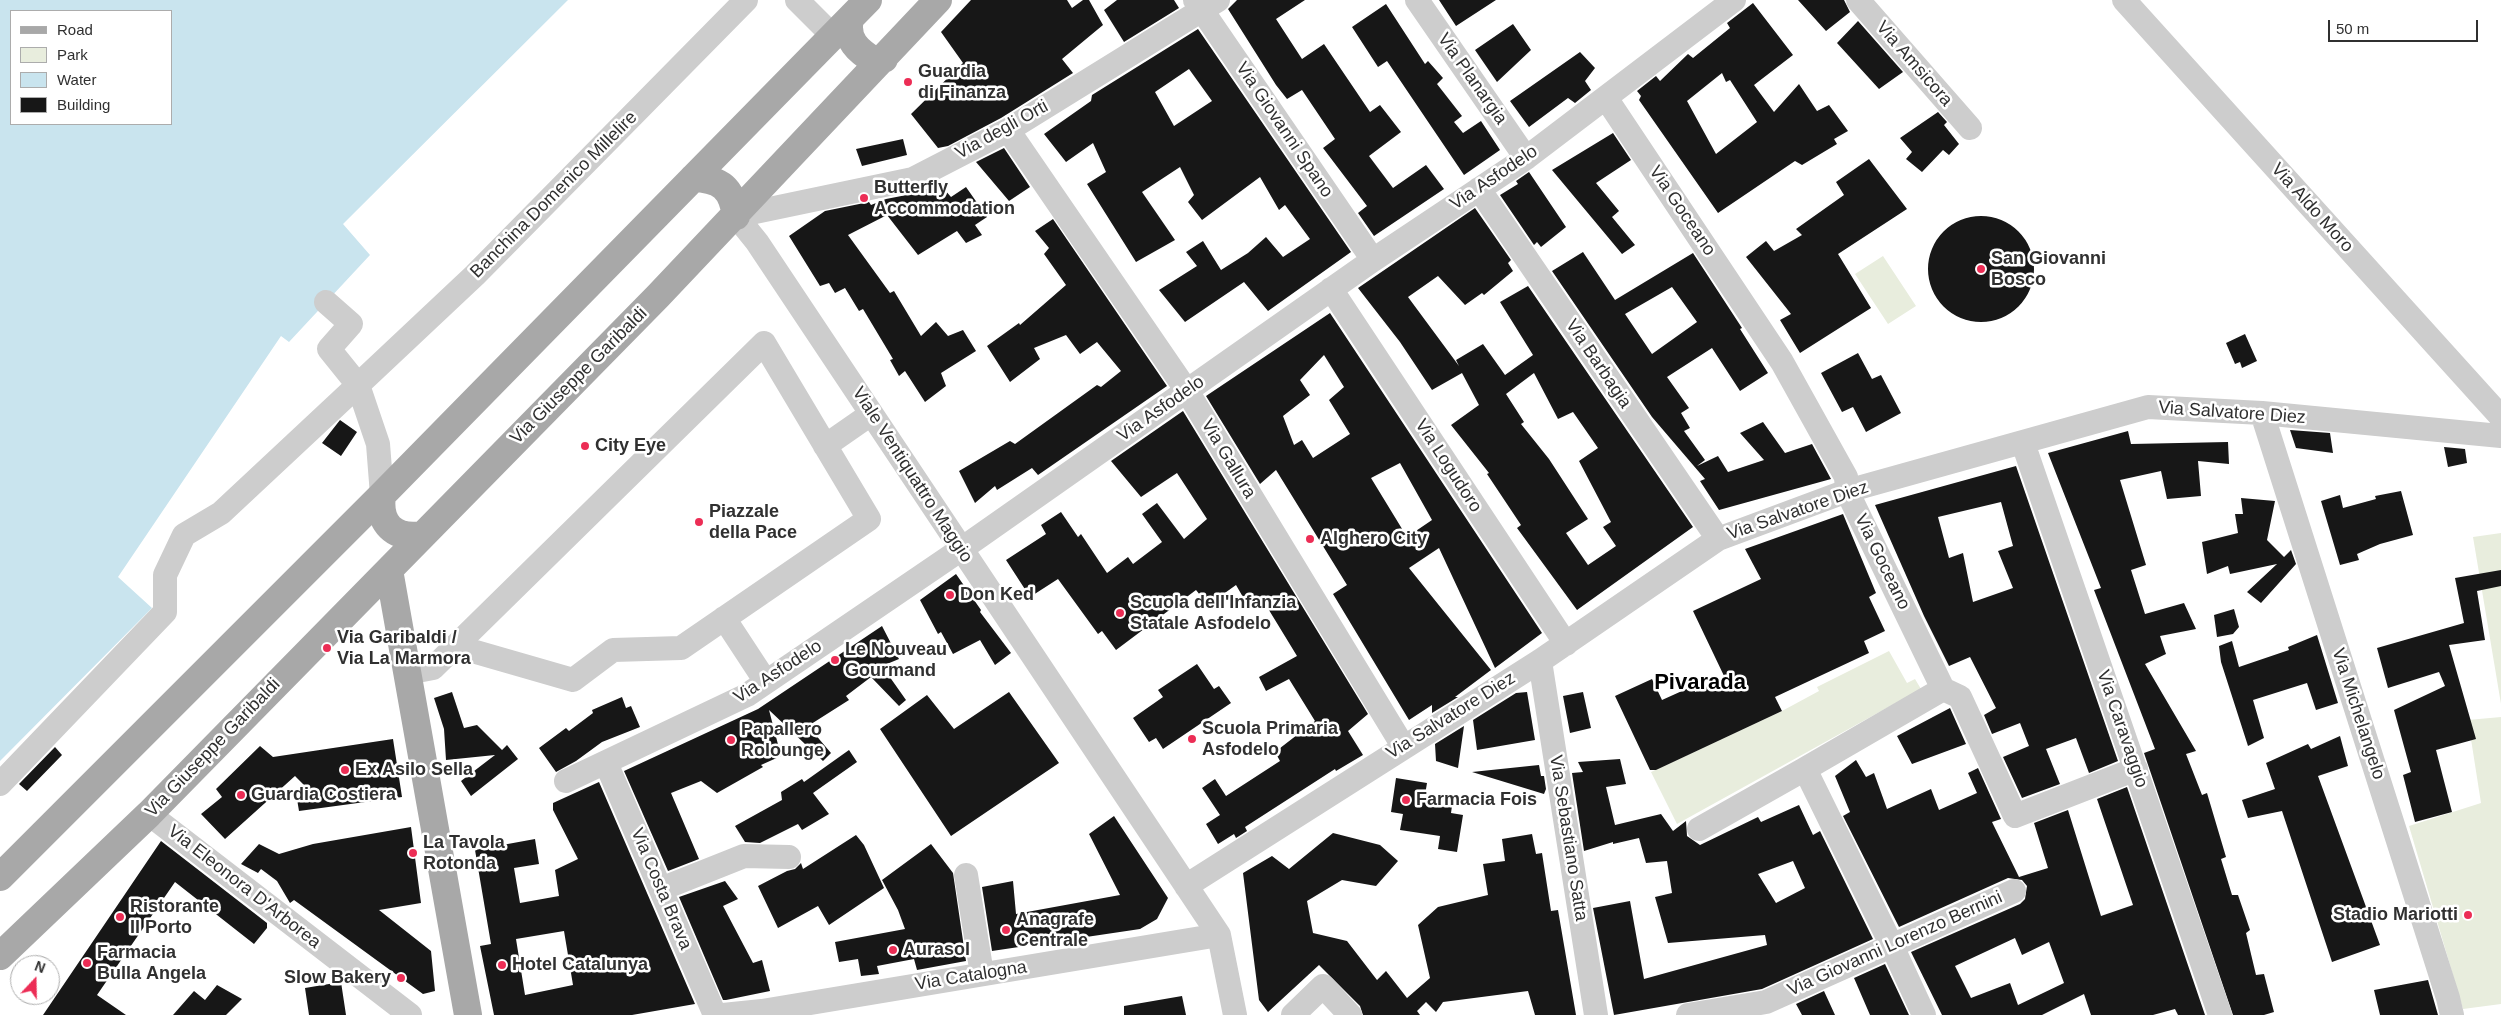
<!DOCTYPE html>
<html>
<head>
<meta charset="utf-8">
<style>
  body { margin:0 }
  #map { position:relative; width:2501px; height:1015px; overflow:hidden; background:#fff; font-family:Arial,sans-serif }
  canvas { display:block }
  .legend { position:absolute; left:10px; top:10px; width:162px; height:115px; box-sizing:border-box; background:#fff; border:1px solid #acacac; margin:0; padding:6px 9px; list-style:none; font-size:15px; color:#303030 }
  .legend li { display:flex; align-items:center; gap:10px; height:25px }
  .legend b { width:25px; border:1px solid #acacac }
  .north { position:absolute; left:10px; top:955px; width:50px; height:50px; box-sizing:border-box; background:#fff; border:1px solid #acacac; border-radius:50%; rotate:21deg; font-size:14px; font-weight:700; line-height:20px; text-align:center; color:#303030 }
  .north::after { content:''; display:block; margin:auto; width:18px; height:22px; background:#ec2d55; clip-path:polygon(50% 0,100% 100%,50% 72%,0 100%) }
  .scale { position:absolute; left:2328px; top:20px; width:150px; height:22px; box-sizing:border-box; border:2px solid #303030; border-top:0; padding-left:6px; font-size:15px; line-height:18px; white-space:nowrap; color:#303030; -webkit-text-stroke:4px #fff; paint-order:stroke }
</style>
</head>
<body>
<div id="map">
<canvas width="2501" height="1015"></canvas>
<ul class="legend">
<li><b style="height:6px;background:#a8a8a8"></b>Road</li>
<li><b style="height:14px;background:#e8eddd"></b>Park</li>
<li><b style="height:14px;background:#c9e4ee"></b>Water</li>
<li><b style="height:14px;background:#171717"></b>Building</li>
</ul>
<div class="north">N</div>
<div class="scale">50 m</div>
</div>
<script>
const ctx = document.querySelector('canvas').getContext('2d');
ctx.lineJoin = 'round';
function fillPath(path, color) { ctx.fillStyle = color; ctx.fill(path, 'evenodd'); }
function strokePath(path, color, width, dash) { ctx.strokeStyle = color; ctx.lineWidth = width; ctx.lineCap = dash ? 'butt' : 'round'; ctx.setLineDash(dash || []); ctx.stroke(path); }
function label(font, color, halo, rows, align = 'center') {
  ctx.font = font + ' Arial,sans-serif'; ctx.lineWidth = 5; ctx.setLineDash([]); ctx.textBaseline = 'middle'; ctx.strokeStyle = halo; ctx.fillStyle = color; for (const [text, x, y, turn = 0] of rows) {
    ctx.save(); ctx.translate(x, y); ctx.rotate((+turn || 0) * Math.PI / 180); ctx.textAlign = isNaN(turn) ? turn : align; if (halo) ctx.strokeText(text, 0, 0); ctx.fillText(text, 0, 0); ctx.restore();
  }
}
const green = new Path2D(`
  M1883 256 1916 306 1888 324 1855 274Z
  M2501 533V704L2473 537Z
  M1889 651 1907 683 1915 679 1921 689 1677 824 1651 772 1782 711 1819 691 1817 687Z
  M2501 717V1004L2463 1009 2409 826 2481 803 2468 720Z`);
const water = new Path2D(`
  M0 0H568L343 224 370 255 289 342 281 336 118 577 152 608 0 761ZM11 11H171V124H11Z`);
const building = new Path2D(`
  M971 0H1067L1072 8 1083 0H1089L1103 25 1062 59 1073 73 1001 118 948 146 938 148 911 114 963 63 941 32Z
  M1117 0H1174L1179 8 1124 42 1104 10Z
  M1237 0H1305L1276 19 1302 59 1324 44 1370 112 1380 105 1401 132 1369 156 1393 188 1426 165 1444 189 1374 236 1358 213 1367 206 1323 148 1335 139 1302 90 1287 99 1276 85 1228 9Z
  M1439 0H1496L1456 26Z
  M1798 0H1844L1850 12 1826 31Z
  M1753 3 1793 55 1754 85 1774 112 1799 84 1817 111 1829 105 1848 131 1834 139 1837 144 1802 165 1795 161 1718 213 1639 100 1641 96 1637 91 1656 76 1660 81 1688 54 1693 58 1730 28 1727 23ZM1722 73 1726 82 1730 80 1757 122 1716 154 1687 101Z
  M1386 4 1425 64 1428 61 1443 78 1437 84 1462 116 1454 122 1463 133 1481 121 1500 150 1464 175 1387 61 1378 67 1352 27Z
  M1858 21 1903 72 1879 89 1837 43Z
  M1513 24 1531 50 1497 82 1475 50Z
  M1198 29 1351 252 1268 311 1244 282 1185 322 1159 290 1197 266 1186 252 1203 241 1221 270 1248 253 1266 237 1283 257 1310 239 1285 205 1279 210 1260 177 1202 220 1188 202 1194 195 1180 167 1142 192 1175 240 1136 262 1087 184 1106 172 1093 143 1066 162 1044 134 1091 101 1092 95ZM1189 69 1212 101 1174 126 1155 92Z
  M1580 52 1595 68 1585 81 1591 90 1575 103 1568 98 1529 127 1510 101Z
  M1938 112 1947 122 1944 125 1959 144 1949 155 1943 150 1922 172 1906 159 1912 152 1900 138Z
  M1613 133 1631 160 1596 183 1619 211 1612 217 1635 245 1622 254 1552 170Z
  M903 139 907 155 862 166 856 149Z
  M1004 148 1030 187 1009 201 976 162Z
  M1869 159 1907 209 1838 254 1871 308 1800 353 1780 320 1791 314 1746 257 1766 241 1774 251 1802 235 1796 229 1844 195 1836 182Z
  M1529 172 1566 227 1541 247 1537 242 1534 245 1500 195 1518 184 1516 181Z
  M938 182 951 197 966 187 987 217 975 225 982 235 966 243 957 231 918 255 887 215 848 235 890 293 894 291 921 336 936 322 948 336 963 330 976 351 941 373 946 386 925 402 905 371 899 376 890 360 893 359 863 309 859 311 845 288 835 293 829 283 820 286 789 236 825 211 869 202 871 205 886 199 922 192Z
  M1475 208 1511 260 1508 263 1513 271 1484 295 1482 293 1465 305 1438 276 1408 297 1459 366 1456 360 1483 344 1505 375 1533 355 1500 302 1528 286 1693 527 1577 610 1517 528 1521 525 1487 474 1489 473 1451 425 1479 405 1462 373 1432 390 1400 342 1358 288ZM1534 373 1558 419 1573 412 1598 448 1579 461 1611 522 1603 527 1616 546 1588 565 1566 533 1588 519 1549 459 1521 424 1524 422 1506 394Z
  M1928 269a53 53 0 1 1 106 0a53 53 0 1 1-106 0Z
  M1053 219 1167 386 1038 475 1032 468 997 490 995 486 975 503 959 471 1010 441 1015 444 1097 385 1101 387 1121 371 1097 342 1080 354 1066 335 1034 348 1040 359 1010 382 987 346 1019 323 1020 325 1066 285 1044 254 1049 248 1035 231Z
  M1583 252 1615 300 1693 253 1742 328 1740 329 1768 373 1740 391 1712 348 1667 377 1689 408 1681 413 1690 428 1684 431 1705 460 1697 466 1718 456 1728 472 1764 460 1740 433 1763 422 1785 453 1812 444 1831 479 1719 510 1700 481 1705 479 1652 417 1552 271ZM1672 287 1697 322 1652 354 1625 314Z
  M1330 313 1542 633 1495 668 1439 548 1409 568 1491 670 1455 697H1458L1432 713V705L1409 720 1333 594 1347 585 1276 470 1260 484 1206 396ZM1324 355 1344 387 1329 400 1350 434 1313 458 1302 440 1294 445 1283 416 1310 395 1300 380ZM1400 463 1432 520 1407 537 1371 478Z
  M2245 334 2257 361 2242 368 2240 362 2235 364 2226 343Z
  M1858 353 1872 379 1881 375 1901 413 1866 432 1853 407 1842 412 1821 373Z
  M1183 411 1368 714 1348 731 1363 755 1336 771 1335 769 1245 827 1247 831 1236 838 1234 834 1218 844 1206 824 1220 815 1202 788 1215 779 1226 796 1280 761 1275 752 1315 721 1289 679 1266 691 1259 677 1297 656 1261 597 1247 604 1236 585 1208 605 1196 590 1116 650 1102 631 1098 634 1058 579 1030 597 1006 560 1046 534 1041 525 1061 512 1078 537 1081 534 1107 573 1128 557 1133 564 1162 542 1142 514 1157 503 1184 539 1207 519 1177 473 1141 497 1111 461Z
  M340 420 357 432 341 456 322 443Z
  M2290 430 2330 433 2333 453 2296 448Z
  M2128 431 2131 444 2228 442 2229 464 2198 461 2201 496 2167 499 2161 471 2120 480 2146 565 2131 570 2145 614 2184 603 2196 629 2160 636 2166 654 2145 664 2196 751 2186 754 2202 795 2207 793 2226 857 2221 859 2232 895H2238L2250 930 2246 933 2256 975 2264 974 2274 1012 2264 1015H2233L2144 753 2155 749 2094 590 2101 588 2048 453Z
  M2444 447 2465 449 2467 463 2448 467Z
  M2016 466 2118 761 2089 773 2076 738 2046 749 2060 784 2022 798 2003 757 2029 746 2020 723 1992 734 1984 715 1996 708 1970 657 1949 666 1924 616 1875 505ZM2001 502 2013 546 1998 551 2013 588 1973 602 1963 553 1949 558 1938 517Z
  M2401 491 2413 535 2380 544 2357 554 2359 560 2340 565 2321 501 2340 495 2343 508 2376 499 2375 496Z
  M2241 498 2275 501 2267 540 2284 557 2291 550 2296 564 2261 603 2247 592 2277 564 2230 574 2228 566 2207 574 2202 542 2238 533 2235 514H2243Z
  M1843 514 1876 593 1869 597 1885 631 1864 641 1869 653 1775 697 1782 711 1656 770H1650L1615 696 1652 679 1662 700 1693 686 1695 692 1725 678 1693 611 1761 579 1745 549Z
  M2501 570V586L2477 591 2485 640 2449 645 2476 739 2436 750 2452 812 2415 822 2403 775 2411 772 2394 710 2445 686 2439 672 2388 688 2377 648 2464 623 2455 578Z
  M956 574 981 610 980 612 1011 653 995 665 980 640 953 654 941 632 938 634 920 600Z
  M2234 609 2239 627 2233 634 2217 637 2214 615Z
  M882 626 899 659 882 666 906 700 899 706 871 677 846 696 849 700 808 726 831 753 823 761 769 710 781 756 761 765 763 767 717 793 701 781 671 793 699 859 668 871 624 771 758 709Z
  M2317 635 2338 703 2316 710 2307 683 2253 700 2264 738 2248 746 2221 662 2219 646 2232 641 2239 667 2289 650 2288 647Z
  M1197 664 1214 689 1219 686 1231 703 1163 749 1156 738 1149 742 1133 718 1163 697 1158 690Z
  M452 692 464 728 477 725 502 750 507 745 518 759 471 796 461 781 495 755 446 760 444 729 434 698Z
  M1009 692 1059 763 951 836 880 729 927 695 954 729Z
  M1527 692 1535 740 1477 750 1473 720 1516 693Z
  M1583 692 1591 728 1570 733 1563 696Z
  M622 697 626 708 631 706 640 727 602 742 576 761 556 772 539 748 566 728 569 731 593 713 592 710Z
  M1950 708 1966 744 1912 764 1897 736Z
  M1464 726 1458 768 1436 761 1435 744Z
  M2340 736 2348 766 2318 776 2380 945 2332 962 2282 811 2248 818 2242 800 2275 789 2266 763 2308 744 2311 749Z
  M393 739 402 797 299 811 297 799 307 788 295 776 225 839 201 814 222 797 216 789 260 746 273 757Z
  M55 747 62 755 27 791 19 784Z
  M849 750 857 762 813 793 829 814 802 830 798 824 760 843 745 842 735 826 782 800 781 792 802 779 804 782Z
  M1620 759 1626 784 1606 787 1615 825 1661 814 1673 831 1686 821 1687 836 1700 845 1758 817 1761 822 1799 805 1813 835 1820 831 1873 939 1762 989 1614 1015 1593 908 1630 901 1644 979 1767 945 1765 935 1668 943 1655 897 1672 893 1667 861 1646 863 1639 838 1613 844V842L1584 851 1572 773 1583 772 1578 762ZM1793 861 1805 888 1776 903 1758 874Z
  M1856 760 1866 777 1874 773 1887 809 1931 789 1939 810 1977 793 1968 773 1978 768 2001 819 1992 822 2019 877 2048 868 2034 823 2068 810 2101 916 2133 905 2097 799 2127 787 2205 1015H2178L2175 1009 2153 1015H2091L2084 994 2042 1015H1942L1911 952 2020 904 2025 899 2027 886 2022 880 2008 878 1899 927 1843 816 1850 812 1835 776ZM2015 938 2022 955 2049 942 2064 983 2018 1005 2010 983 1971 998 1955 966Z
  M1539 765 1541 776H1544L1546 789 1544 794 1472 772Z
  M1396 778 1427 783 1425 795 1453 799 1451 813 1463 815 1457 852 1438 849 1440 836 1400 830 1403 814 1391 812Z
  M599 782 695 1004 632 1015H494L480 946 491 944 475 850 535 839 539 864 514 868 520 903 559 896 555 870 578 859 553 810V803ZM564 931 573 985 525 995 516 939Z
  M1114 816 1168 898 1157 919 1140 929 992 951 982 887 1013 881 1016 914 1120 895 1089 834Z
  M411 827 421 903 379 910 431 951 435 991 423 994 294 900 290 903 277 881 261 869 258 873 241 864 259 844 279 854 313 844Z
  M1333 833 1380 845 1398 861 1376 886 1342 880 1307 901 1313 933 1347 941 1377 980 1386 971 1407 998 1430 978 1418 925 1438 907 1488 895 1483 864 1505 861 1502 839 1532 834 1536 854 1542 853 1551 911 1558 910 1576 1015H1535L1528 991 1443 1002 1436 1012 1426 1002 1417 1011 1420 1015H1363L1360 1006 1319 965 1268 1012 1259 1000 1243 873 1272 856 1289 869Z
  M856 835 864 845 884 888 829 925 818 906 778 928 758 886 787 871 795 869 801 863 803 869Z
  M161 841 267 923V928L254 944 175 882 97 995 126 1015H43Z
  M931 844 953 873 966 961 917 970 914 959 877 966 879 974 861 976 858 959 839 962 835 942 905 929 898 910 882 880Z
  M725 881 738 899 723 906 753 963 762 960 770 991 726 1000H723L679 897Z
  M1885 964 1909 1015H1870L1854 978Z
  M2428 980 2438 1015H2380L2374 990Z
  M341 982 346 1015H309L305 988Z
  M217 985 242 999 226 1015H173L194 991 205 1000Z
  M1824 991 1835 1015H1802L1796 1004Z
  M1182 996 1186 1015H1124V1006Z`);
const minor = new Path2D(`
  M797 0 833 36
  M1195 0 1373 260
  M1218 0 1008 130 913 179 736 216 757 242 1219 935 1235 1015
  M1417 0 1526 158
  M1858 0 1970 128
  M2124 0 2501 417
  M1606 98 1782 362 1846 477 1847 491 1943 689 1960 697 2015 816 2136 769
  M1008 130 1187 391 1403 746
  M1479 189 1718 539
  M1331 289 1566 644
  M2262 413 2448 998 2452 1015
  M2023 443 2220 1015
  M825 446 871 414
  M382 495 378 444 358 385 475 275 746 0
  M724 618 766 682
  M1540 661 1596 1015
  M407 673 433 668 764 343 869 519 681 648 613 650 573 680 455 646
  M606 763 715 1015
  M566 781 747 695 960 550 1373 260 1526 158 1734 0
  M0 784 165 612V575L184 535 221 513 358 385 329 349 351 324 326 302
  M149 814 410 1015
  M1699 829 1805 769
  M966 875 982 974
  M1186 886 1540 661 1718 539 1847 491 2148 407 2262 413 2501 436
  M661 889 744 856 789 857
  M723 1015 762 1011 1219 935
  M1293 1015 1323 986 1350 1015
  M1688 1015 1766 1002 2014 891
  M1924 1015 1892 946 1805 769 1943 689`);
const major = new Path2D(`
  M850 19C845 40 858 51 876 62L884 59
  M693 178C721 179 732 188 736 216
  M382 495C378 524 394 539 422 535
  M389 570 468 1015
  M0 877 382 495 868 0
  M0 956 149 814 658 296 938 0`);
const markers = [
  [908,82,5,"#ec2d55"],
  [864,198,5,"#ec2d55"],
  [1981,269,5,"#ec2d55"],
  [585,446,5,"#ec2d55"],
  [699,522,5,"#ec2d55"],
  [1310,539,5,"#ec2d55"],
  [950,595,5,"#ec2d55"],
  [1120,613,5,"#ec2d55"],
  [327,648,5,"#ec2d55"],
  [835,660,5,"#ec2d55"],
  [1192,739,5,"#ec2d55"],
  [731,740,5,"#ec2d55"],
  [345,770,5,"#ec2d55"],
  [241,795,5,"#ec2d55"],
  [1406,800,5,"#ec2d55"],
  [413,853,5,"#ec2d55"],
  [2468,915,5,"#ec2d55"],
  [120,917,5,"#ec2d55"],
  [1006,930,5,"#ec2d55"],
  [893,950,5,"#ec2d55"],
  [87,963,5,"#ec2d55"],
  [502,965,5,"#ec2d55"],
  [401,978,5,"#ec2d55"]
];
const streetNames = [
  ["Via Amsicora",1914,64,49],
  ["Via Planargia",1472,79,55],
  ["Via degli Orti",1002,130,-29],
  ["Via Giovanni Spano",1284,130,56],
  ["Via Asfodelo",1494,178,-34],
  ["Banchina Domenico Millelire",554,195,-45],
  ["Via Aldo Moro",2312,208,48],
  ["Via Goceano",1682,211,56],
  ["Via Barbagia",1598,364,56],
  ["Via Giuseppe Garibaldi",579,376,-45],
  ["Via Asfodelo",1161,409,-35],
  ["Via Salvatore Diez",2232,413,4],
  ["Via Gallura",1228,459,59],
  ["Via Logudoro",1448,466,57],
  ["Viale Ventiquattro Maggio",912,475,57],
  ["Via Salvatore Diez",1798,511,-19],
  ["Via Goceano",1882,562,64],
  ["Via Asfodelo",778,672,-33],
  ["Via Michelangelo",2358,714,72],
  ["Via Salvatore Diez",1451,716,-32],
  ["Via Caravaggio",2122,729,71],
  ["Via Giuseppe Garibaldi",213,748,-46],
  ["Via Sebastiano Satta",1568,838,81],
  ["Via Eleonora D'Arborea",244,887,38],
  ["Via Costa Brava",661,889,67],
  ["Via Giovanni Lorenzo Bernini",1895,944,-24],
  ["Via Catalogna",971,976,-9]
];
const poiNames = [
  ["Guardia",918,72],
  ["di Finanza",918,93],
  ["Butterfly",874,188],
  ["Accommodation",874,209],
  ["San Giovanni",1991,259],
  ["Bosco",1991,280],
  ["City Eye",595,446],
  ["Piazzale",709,512],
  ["della Pace",709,533],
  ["Alghero City",1320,539],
  ["Don Ked",960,595],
  ["Scuola dell'Infanzia",1130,603],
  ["Statale Asfodelo",1130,624],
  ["Via Garibaldi /",337,638],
  ["Via La Marmora",337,659],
  ["Le Nouveau",845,650],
  ["Gourmand",845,671],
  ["Scuola Primaria",1202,729],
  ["Asfodelo",1202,750],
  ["Papallero",741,730],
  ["Rolounge",741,751],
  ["Ex Asilo Sella",355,770],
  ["Guardia Costiera",251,795],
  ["Farmacia Fois",1416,800],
  ["La Tavola",423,843],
  ["Rotonda",423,864],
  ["Ristorante",130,907],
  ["Il Porto",130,928],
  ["Stadio Mariotti",2458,915,"right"],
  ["Anagrafe",1016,920],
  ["Centrale",1016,941],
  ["Aurasol",903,950],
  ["Farmacia",97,953],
  ["Bulla Angela",97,974],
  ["Hotel Catalunya",512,965],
  ["Slow Bakery",391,978,"right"]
];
const districtNames = [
  ["Pivarada",1700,683]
];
fillPath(green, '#e8eddd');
fillPath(water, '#c9e4ee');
fillPath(building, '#171717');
strokePath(minor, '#cdcdcd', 24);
strokePath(major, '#a8a8a8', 28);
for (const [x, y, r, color] of markers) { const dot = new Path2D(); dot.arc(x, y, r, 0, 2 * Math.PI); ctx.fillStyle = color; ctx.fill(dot); strokePath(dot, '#fff', 2); }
label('18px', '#303030', '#fff', streetNames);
label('bold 18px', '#303030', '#fff', poiNames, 'left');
label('bold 22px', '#000', '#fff', districtNames);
</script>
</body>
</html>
